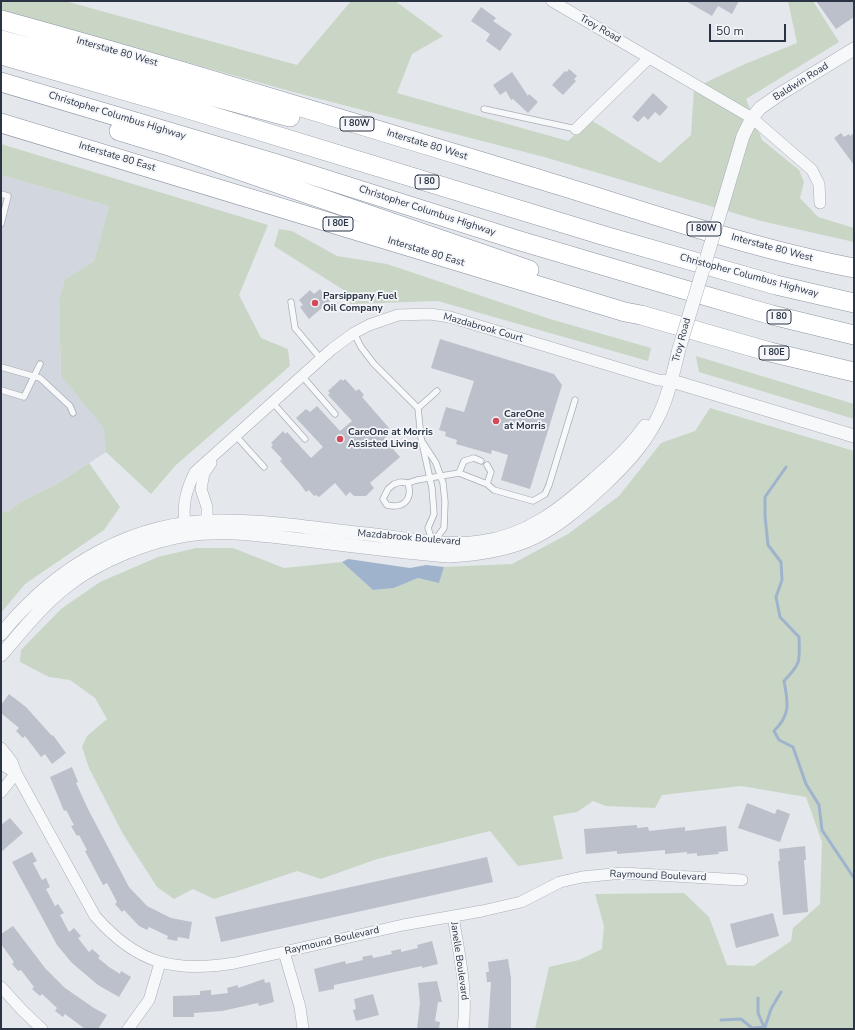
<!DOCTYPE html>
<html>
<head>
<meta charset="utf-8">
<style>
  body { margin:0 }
  #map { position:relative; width:855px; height:1030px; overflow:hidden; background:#e4e7ec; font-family:"Nunito Sans",sans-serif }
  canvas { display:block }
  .frame { position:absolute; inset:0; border:2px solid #2b3445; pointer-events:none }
  .scale { position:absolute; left:709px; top:24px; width:77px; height:18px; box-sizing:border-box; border:2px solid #2b3445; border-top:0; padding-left:5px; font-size:12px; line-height:14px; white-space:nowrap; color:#2b3445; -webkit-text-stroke:3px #f4f6f9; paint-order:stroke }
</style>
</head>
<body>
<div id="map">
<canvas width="855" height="1030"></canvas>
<div class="frame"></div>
<div class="scale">50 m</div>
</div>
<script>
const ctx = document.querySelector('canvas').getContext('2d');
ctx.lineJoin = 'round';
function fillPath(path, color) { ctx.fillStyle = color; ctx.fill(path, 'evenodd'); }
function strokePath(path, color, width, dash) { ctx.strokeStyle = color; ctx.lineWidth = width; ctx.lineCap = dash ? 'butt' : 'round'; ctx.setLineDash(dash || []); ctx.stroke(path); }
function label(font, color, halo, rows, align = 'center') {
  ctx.font = font + ' "Nunito Sans",sans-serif'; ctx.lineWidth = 3.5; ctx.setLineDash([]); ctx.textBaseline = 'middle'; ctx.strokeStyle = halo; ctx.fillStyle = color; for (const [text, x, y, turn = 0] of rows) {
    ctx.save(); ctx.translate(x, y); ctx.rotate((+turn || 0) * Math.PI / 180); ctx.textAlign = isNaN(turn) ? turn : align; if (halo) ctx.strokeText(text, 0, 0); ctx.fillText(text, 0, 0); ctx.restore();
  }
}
const built = new Path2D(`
  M1 175 109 206 94 261 65 279 59 299 61 376 105 428 106 452 57 484 22 501 8 512H1Z`);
const green = new Path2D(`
  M1 1H65L297 65 351 1H395L443 36 412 54 397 93 568 141 591 120 660 163 691 135 694 88 745 64 797 43 788 1H813L839 42 746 99 762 140 799 170 804 182 800 198 818 217 854 228V242L761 221 544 157 293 92 1 10Z
  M1 144 268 225 239 295 261 338 288 349 290 366 176 465 151 494 106 452 104 428 61 376 59 299 65 279 94 261 109 206 1 175Z
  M279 229 292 231 337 256 387 264 550 319 651 348 648 361 438 301 350 304V294L274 246Z
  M696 356 854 404V419L699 372Z
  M710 408 854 451V1029H535L549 967 579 960 602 949 604 926 595 894 684 893 709 917 727 965 754 966 791 941 793 928 820 904 822 842 806 797 741 786 662 795 655 808 606 806 593 801 577 812 553 816 563 859 518 866 490 831 377 859 321 879 297 871 214 899 193 889 174 899 157 887 123 834 89 768 82 747 87 736 107 719 95 698 70 680 49 677 20 662 21 650 61 609 100 582 158 557 196 548H233L284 568 342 562 373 590 394 588 418 578 439 582 444 567 512 564 568 534 619 496 661 443 695 431Z
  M89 463 120 507 104 530 25 584 1 613V512H8L22 501 57 484Z`);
const water = new Path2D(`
  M348 559 410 568 426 565 444 567 439 583 418 578 394 588 373 590 342 562Z`);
const stream = new Path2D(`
  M786 467 765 497V516L768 545 781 562 782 580 776 597 780 617 799 637C800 662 801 663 784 681 788 703 791 714 774 731L779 740 793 747 806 784 819 805 822 830 854 878
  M758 998V1013L765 1029
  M721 1020 741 1019 752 1028 765 1027
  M765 1027 771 1009 781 992`);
const building = new Path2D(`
  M686 1H739L732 14 718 6 712 16Z
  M816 1H854V17L836 29Z
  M481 7 496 18 493 21 512 34 500 51 486 41 490 34 471 21Z
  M569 69 577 76 574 79 576 81 563 95 552 85 565 71 567 72Z
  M512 72 528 96 529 94 538 102 528 113 513 99 511 100 506 91 500 95 493 85Z
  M653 93 668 107 660 116 655 112 648 120 644 116 638 122 632 117Z
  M841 133 844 137 849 134 850 136 854 133V165L834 138Z
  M320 289 330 301 309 319 300 307 303 305 299 300 310 290 314 294Z
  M440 339 554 374 562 385 530 489 501 480 508 455 492 450 491 454 456 444 457 440 445 436 446 432 439 430 446 407 464 412 474 381 431 368Z
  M341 379 343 381 345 379 356 391 359 389 364 395 362 397 389 428 387 430 390 433 384 439 400 457 370 483 374 488 366 496H354L350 492 346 496 335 483 319 497 316 495 314 496 309 490 306 492 300 484 280 461 282 459 271 447 273 445 271 443 283 431 285 434 287 432 311 458 323 447 296 418 306 409 310 412 317 406 340 431 352 421 328 395 330 393 328 391Z
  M9 694 26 707 52 736 53 735 66 753 52 764 45 754 41 757 25 736 23 738 16 731 19 728 1 713V705Z
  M72 767 78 782 76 783 88 809 129 887 147 906 171 918 192 922 189 939 178 937 177 941 167 939 168 936 149 927 147 930 139 926 124 910 122 912 115 904 117 902 107 883 103 885 85 851 87 850 79 835 77 836 71 826 74 825 66 810 64 811 50 777Z
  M747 803 775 814 777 809 790 814 780 842 738 828Z
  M10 818 23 833 1 852V825Z
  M637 825V828L648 827 649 831 685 827V831L726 826 728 851 718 852 719 854 697 856V853L687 854V852L665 854V850L617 854V851L586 854 584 829Z
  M805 846 806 860H804L808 912 783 915 778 861H780L779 849Z
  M32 852 37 861 33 863 42 880 46 878 50 887 46 889 55 906 58 904 64 913 60 915 69 932 74 928 81 936 78 938 89 952 92 949 100 956 98 958 109 967 120 974 121 971 131 977 119 997 98 985 72 963 57 945 12 862Z
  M487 857 493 882 221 942 215 917Z
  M773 913 779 936 736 948 730 924Z
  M13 926 45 968 65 988 94 1008 107 1015 98 1029H85L65 1014 63 1017 55 1011 57 1008 42 994 40 996 32 989 34 987 21 970 18 971 12 964 14 962 1 944V934Z
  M432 941 438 964 422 968V966L334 985V989L319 992 314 969 345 961 346 964 363 960 362 957 372 955 373 958 392 954 391 951 401 949V952L418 948 417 945Z
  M508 959 511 978V1029H488L491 982H487L486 972H489L488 962Z
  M264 979 265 983 270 982 274 1002 259 1006 258 1003 222 1011 194 1013V1017H173V996L200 995V991L211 990V995L228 993 227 988 238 985V988Z
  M437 981 442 1002H438L435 1021 440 1022 439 1029H417L420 1003 418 983Z
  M373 994 379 1015 356 1021 353 1010 356 1009 354 999Z`);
const service = new Path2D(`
  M484 109 576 129
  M1 194 8 196 1 224
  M291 302 295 328 321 359
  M354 333 361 347 374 364 418 408 421 438 432 488 434 514 428 528 433 543
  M1 367 40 378 70 406 73 413
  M302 376 335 414
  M1 390 24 397 40 364
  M273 403 305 439
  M418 408 437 391
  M236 436 264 467
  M423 443 436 463 443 483 445 502 444 528 434 541
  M459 473 464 461 474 458 481 461
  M408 483C413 500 403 509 387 505L383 499 388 489 394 484 401 482 408 483 417 480 459 473 487 484 494 490 533 501 545 494 549 485 575 400
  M487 484 491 472 487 465`);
const minor = new Path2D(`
  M552 1 752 118 812 170 819 184 820 203
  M576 129 649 58
  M207 531V507L201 489 204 473 211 463
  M186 533C182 509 184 494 195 472L332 349 354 333 369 325 398 315 430 314 450 317 658 380 672 381
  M1 748 12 762 16 773 95 916C137 964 174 973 235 963L403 925 482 911 521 902 560 882 582 877 623 873 742 880
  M1 764 16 773
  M1 792 16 773
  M453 916C459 954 468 991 463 1029
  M284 952 300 1007 303 1029
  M1 987 23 1011 42 1029
  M128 1029 149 1000 160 963`);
const tertiary = new Path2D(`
  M721 210 743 136 752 118 760 108 780 94 854 49
  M672 381 854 436
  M1 634C56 566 134 520 223 521 274 521 325 530 375 535 409 539 446 547 480 542 527 536 561 509 595 478 614 462 631 446 645 426
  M1 655C22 631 42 605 68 585 99 561 148 541 187 535 226 529 266 536 305 540 353 546 401 552 449 556 523 552 552 534 604 485 625 465 643 446 656 421 668 399 673 373 679 349`);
const motorway = new Path2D(`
  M1 20C183 70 364 126 545 181 647 212 749 248 854 268
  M1 40 290 117
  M1 55 185 108 605 236 776 285 854 303
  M1 82 274 163 517 240 706 296 772 315 854 335
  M1 123 625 312 641 315 770 352 854 372
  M119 131 172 147 529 270`);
const tertiaryBridge = new Path2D(`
  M679 349 721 210`);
const markers = [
  [315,303,4,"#d1495b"],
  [496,421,4,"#d1495b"],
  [340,439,4,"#d1495b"]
];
const shields = [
  [357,124,34],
  [427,182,24],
  [338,224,30],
  [704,229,34],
  [779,317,24],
  [774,353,30]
];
const shieldNames = [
  ["I 80W",357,124],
  ["I 80",427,182],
  ["I 80E",338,224],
  ["I 80W",704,229],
  ["I 80",779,317],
  ["I 80E",774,353]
];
const streetNames = [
  ["Troy Road",600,29,30],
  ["Interstate 80 West",117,52,16],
  ["Baldwin Road",801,82,-32],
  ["Christopher Columbus Highway",117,116,17],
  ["Interstate 80 West",427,145,17],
  ["Interstate 80 East",117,157,17],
  ["Christopher Columbus Highway",427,211,18],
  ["Interstate 80 West",772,248,15],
  ["Interstate 80 East",426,252,17],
  ["Christopher Columbus Highway",749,276,15],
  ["Mazdabrook Court",483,328,16],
  ["Troy Road",682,340,-75],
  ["Mazdabrook Boulevard",409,538,5],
  ["Raymound Boulevard",658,876,2],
  ["Raymound Boulevard",332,941,-13],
  ["Janelle Boulevard",459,961,82]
];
const poiNames = [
  ["Parsippany Fuel",323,297],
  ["Oil Company",323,309],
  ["CareOne",504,415],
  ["at Morris",504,427],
  ["CareOne at Morris",348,433],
  ["Assisted Living",348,445]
];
fillPath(built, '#d2d6de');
fillPath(green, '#c9d6c5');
fillPath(water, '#9fb4cc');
strokePath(stream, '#9fb4cc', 3);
fillPath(building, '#bbc0ca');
strokePath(service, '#a9aeb7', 7);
strokePath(minor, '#a9aeb7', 12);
strokePath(tertiary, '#a9aeb7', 14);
strokePath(motorway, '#8b94a3', 20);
strokePath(service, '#f7f8fa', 5.5);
strokePath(minor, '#f7f8fa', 11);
strokePath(tertiary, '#f7f8fa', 13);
strokePath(motorway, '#fff', 19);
strokePath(tertiaryBridge, '#a9aeb7', 14, []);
strokePath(tertiaryBridge, '#f7f8fa', 13);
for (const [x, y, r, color] of markers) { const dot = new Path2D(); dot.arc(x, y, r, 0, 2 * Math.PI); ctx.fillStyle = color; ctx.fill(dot); strokePath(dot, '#f4f6f9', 1.5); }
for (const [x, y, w] of shields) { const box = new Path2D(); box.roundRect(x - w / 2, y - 7, w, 14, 3); ctx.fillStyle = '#f4f6f9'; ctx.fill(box); strokePath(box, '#2b3445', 1); }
label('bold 9px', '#2b3445', null, shieldNames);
label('10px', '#2b3445', '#f4f6f9', streetNames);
label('bold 10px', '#2b3445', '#f4f6f9', poiNames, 'left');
</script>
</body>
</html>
